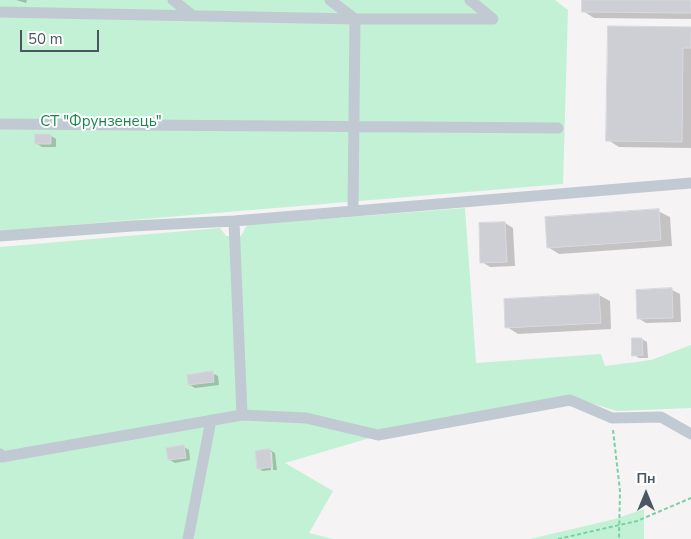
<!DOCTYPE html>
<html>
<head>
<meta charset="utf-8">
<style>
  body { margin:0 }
  #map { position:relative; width:691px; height:539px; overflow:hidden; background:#f5f3f3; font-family:"Nunito Sans",sans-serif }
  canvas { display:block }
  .north { position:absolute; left:621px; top:469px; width:50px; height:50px; -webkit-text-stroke:4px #fff; paint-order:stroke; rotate:0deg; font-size:14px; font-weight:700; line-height:20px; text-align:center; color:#4a5661 }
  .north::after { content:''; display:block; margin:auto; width:18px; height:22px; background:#4a5661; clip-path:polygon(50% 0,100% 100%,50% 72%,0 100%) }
  .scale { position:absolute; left:20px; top:30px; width:79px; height:22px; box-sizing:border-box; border:2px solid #4a5661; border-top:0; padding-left:6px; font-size:15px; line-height:18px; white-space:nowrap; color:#4a5661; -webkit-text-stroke:4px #fff; paint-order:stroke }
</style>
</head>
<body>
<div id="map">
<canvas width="691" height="539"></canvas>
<div class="north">Пн</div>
<div class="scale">50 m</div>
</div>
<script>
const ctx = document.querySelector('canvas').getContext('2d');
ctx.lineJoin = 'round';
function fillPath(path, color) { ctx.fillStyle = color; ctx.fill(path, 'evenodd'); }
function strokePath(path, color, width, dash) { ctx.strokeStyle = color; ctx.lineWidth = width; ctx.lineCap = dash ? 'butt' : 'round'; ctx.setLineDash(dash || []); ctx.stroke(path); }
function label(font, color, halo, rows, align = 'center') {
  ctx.font = font + ' "Nunito Sans",sans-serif'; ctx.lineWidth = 4; ctx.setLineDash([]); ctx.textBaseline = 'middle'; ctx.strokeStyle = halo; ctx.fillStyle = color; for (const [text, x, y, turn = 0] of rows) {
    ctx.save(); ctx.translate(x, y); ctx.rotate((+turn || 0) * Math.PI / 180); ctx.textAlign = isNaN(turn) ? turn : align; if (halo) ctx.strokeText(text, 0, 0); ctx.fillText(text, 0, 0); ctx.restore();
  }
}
const green = new Path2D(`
  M0 0H555L568 10 563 184 0 231Z
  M465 208 476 363 601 354 605 366 651 360 691 345V408L617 411 570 397 380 435 285 463 333 491 309 533 333 539H0V247L220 228 226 236H241L247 225Z
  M644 509V539H530L615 519Z`);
const shadow = new Path2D(`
  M16 0H27L26 3Z
  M583 0H691V19L594 18 583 11Z
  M691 28V148L619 147 608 140Z
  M50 135 56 139V147H42L37 144Z
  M658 211 670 217 672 246 559 254 548 247Z
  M505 223 513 228 515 266 490 267 482 262 480 224Z
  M672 290 680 294 681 322 646 323 638 318Z
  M599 295 610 301 611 329 518 334 507 327Z
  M642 339 647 342 648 358H639L634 355Z
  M212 373 218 376 219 385 195 388 190 385Z
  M184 447 189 450 190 460 175 463 170 460Z
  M270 450 275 453 277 470H273L272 452H269L271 470 263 471 258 468Z`);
const building = new Path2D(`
  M582 0H691V13L582 12Z
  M608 26 691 27V48H683L682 142 606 141Z
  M35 134H51V144H35Z
  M659 209 661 240 547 248 545 217Z
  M505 222 507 262 480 263 479 223Z
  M672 288 673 318 637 319 636 290Z
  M599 294 601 323 505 328 504 299Z
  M632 338H642L643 355 632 356Z
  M213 371 214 382 188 385 187 375Z
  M184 445 186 458 168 460 166 448Z
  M270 449 272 467 257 469 255 451Z`);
const path = new Path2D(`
  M613 430 620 491 619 539
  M558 539 637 521 691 498`);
const minor = new Path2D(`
  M173 0 192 15
  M330 0 355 19 353 211
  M0 12 355 19H493L470 0
  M0 124 558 128
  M234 221 242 415
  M0 236 132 226 234 221 691 183
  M0 454 2 457 242 415 306 418 378 435 570 400 612 418 661 417 691 434
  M188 539 211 420`);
const parkNames = [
  ["СТ \"Фрунзенець\"",101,122]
];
fillPath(green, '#c3f1d5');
fillPath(shadow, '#0003');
fillPath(building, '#cdcfd5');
strokePath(building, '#d7d9de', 1);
strokePath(path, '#7ad0a6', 2, [4, 2.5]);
strokePath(minor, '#c1cad2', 11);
label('15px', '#17864f', '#fff', parkNames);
</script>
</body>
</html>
